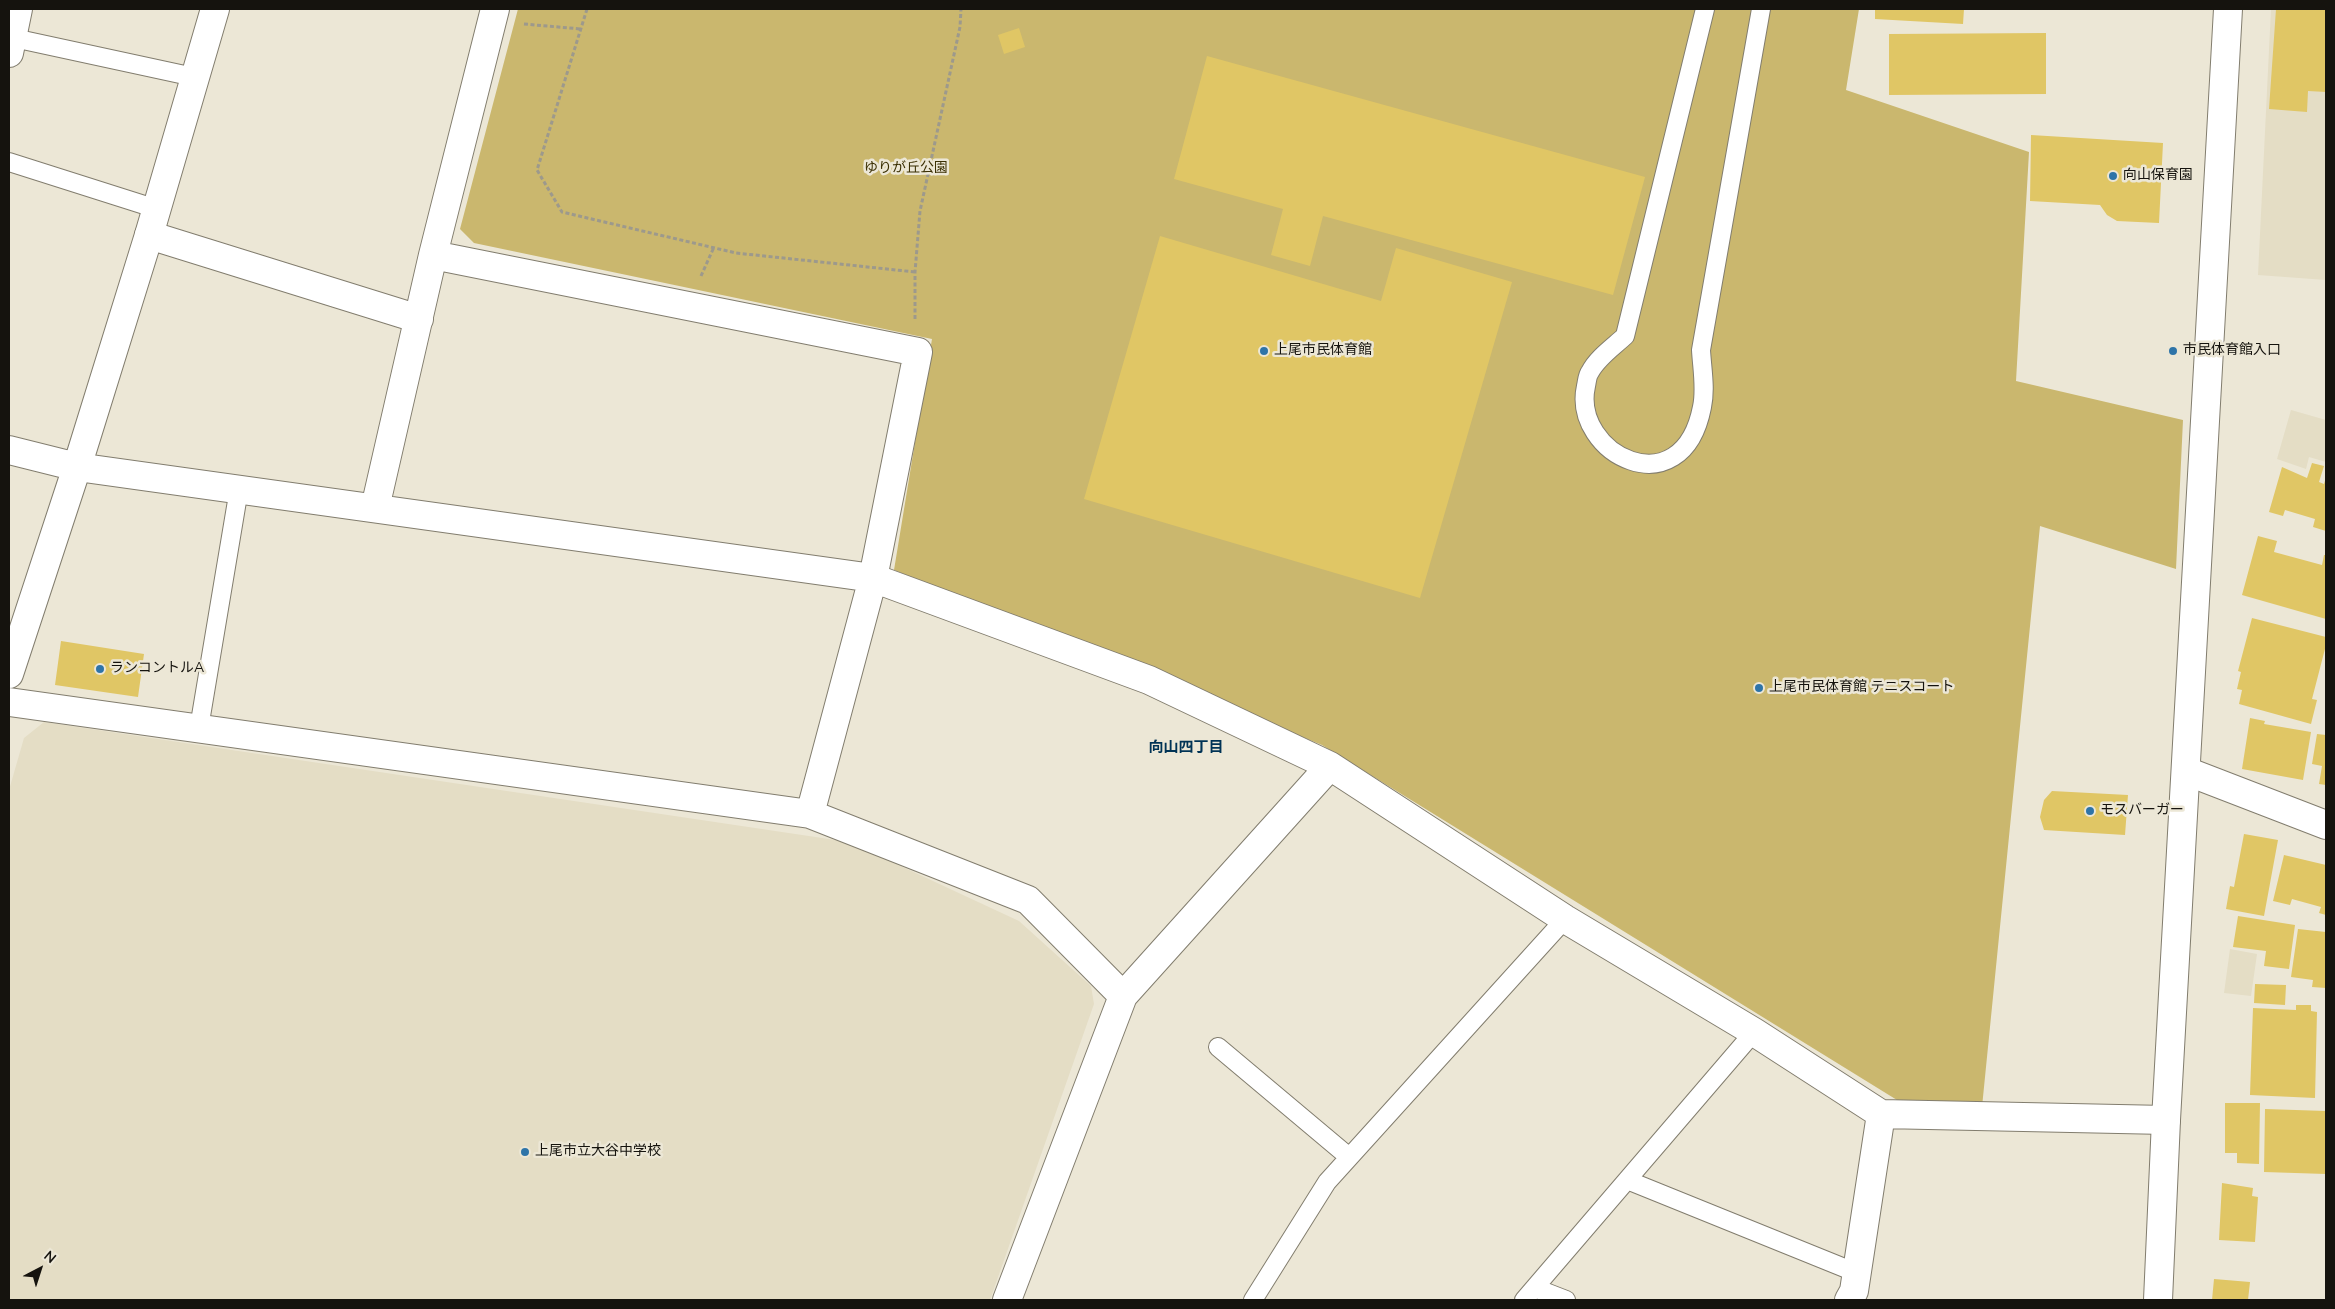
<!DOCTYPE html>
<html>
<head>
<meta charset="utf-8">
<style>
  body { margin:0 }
  #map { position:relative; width:2335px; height:1309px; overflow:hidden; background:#ece7d6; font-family:"Nunito Sans",sans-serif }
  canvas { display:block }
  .frame { position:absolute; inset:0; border:10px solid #15130e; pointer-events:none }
  .north { position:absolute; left:15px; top:1244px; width:50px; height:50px; -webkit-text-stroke:4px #ece7d6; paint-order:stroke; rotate:40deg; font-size:14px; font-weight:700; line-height:20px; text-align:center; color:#15130e }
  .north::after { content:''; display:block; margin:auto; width:18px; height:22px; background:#15130e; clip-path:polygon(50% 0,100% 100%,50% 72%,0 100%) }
</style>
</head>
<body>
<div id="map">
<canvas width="2335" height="1309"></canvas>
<div class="frame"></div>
<div class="north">N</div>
</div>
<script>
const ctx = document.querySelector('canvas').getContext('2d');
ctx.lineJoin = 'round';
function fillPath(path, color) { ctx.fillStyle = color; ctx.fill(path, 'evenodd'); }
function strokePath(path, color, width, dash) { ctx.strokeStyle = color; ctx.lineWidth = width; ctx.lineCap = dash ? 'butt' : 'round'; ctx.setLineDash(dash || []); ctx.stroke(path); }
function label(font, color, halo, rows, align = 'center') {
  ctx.font = font + ' "Nunito Sans","Noto Sans JP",sans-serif'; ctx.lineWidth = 5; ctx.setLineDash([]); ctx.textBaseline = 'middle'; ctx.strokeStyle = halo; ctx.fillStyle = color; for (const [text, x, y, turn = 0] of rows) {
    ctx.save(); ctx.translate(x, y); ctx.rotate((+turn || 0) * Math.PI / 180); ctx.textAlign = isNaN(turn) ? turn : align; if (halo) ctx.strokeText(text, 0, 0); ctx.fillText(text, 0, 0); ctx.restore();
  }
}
const built = new Path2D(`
  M2271 9H2326V280L2258 275Z
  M2291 410 2326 420V462L2309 457 2306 469 2277 459Z
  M44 722 849 842 1019 921 1091 986 1094 1004 990 1300H9V790L24 738Z
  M2230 949 2257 954 2251 996 2224 993Z`);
const green = new Path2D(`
  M518 9H1859L1846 90 2029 152 2016 381 2183 420 2176 569 2040 526 1982 1107 1897 1100 1322 745 894 570 932 339 474 243 460 229Z`);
const building = new Path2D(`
  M1875 9H1964L1963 24 1875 19Z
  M2276 9H2326V92L2308 91 2307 112 2269 109Z
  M1019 28 1025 47 1004 54 998 35Z
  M2046 33V94L1889 95V34Z
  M1207 56 1645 177 1613 295 1323 216 1310 266 1271 255 1283 209 1174 179Z
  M2031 135 2163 143 2159 223 2117 221 2107 215 2100 205 2030 201Z
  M1160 236 1381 301 1396 248 1512 282 1420 598 1084 499Z
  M2312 463 2324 466 2319 482 2324 484 2326 477V531L2313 527 2315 519 2285 510 2283 516 2269 512 2282 467 2307 478Z
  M2258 536 2277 541 2274 552 2322 565 2324 555H2326V619L2242 595Z
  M2252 618 2326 637V645L2312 699 2317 700 2311 724 2239 704 2242 690 2237 689 2241 672 2238 671Z
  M61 641 144 654 138 697 55 685Z
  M2250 718 2265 721 2264 724 2311 732 2303 780 2242 769Z
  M2317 734 2326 735V785L2319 784 2322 766 2312 764Z
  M2052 791 2128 795 2125 835 2044 830 2040 817 2044 800Z
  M2244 834 2278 840 2264 916 2226 909 2230 886 2234 887Z
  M2284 855 2326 865V915L2319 913 2321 907 2292 899 2290 905 2273 901Z
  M2238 916 2295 925 2289 969 2264 966 2266 951 2233 947Z
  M2298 929 2326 932V988L2312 987 2313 980 2291 977Z
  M2255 984 2286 985 2285 1005 2254 1003Z
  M2296 1005H2311V1011L2317 1012 2315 1098 2250 1095 2253 1008 2296 1010Z
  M2225 1103H2260L2259 1164 2237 1163V1153H2225Z
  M2265 1109 2326 1111V1174L2264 1172Z
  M2222 1183 2253 1188 2252 1196 2258 1197 2255 1242 2219 1240Z
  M2214 1279 2250 1282 2248 1300H2212Z`);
const path = new Path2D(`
  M587 9 537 170 562 212 736 253 915 272
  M524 24 581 29
  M701 276 714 247
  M915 319V272L920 211 960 27 961 9`);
const lane = new Path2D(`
  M1705 9 1625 336C1613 347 1597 358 1590 372 1587 376 1587 382 1586 386 1571 454 1682 510 1702 407 1706 389 1702 368 1701 350L1761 9
  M9 37 194 77
  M9 162 157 209
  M199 728 239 489
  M1218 1047 1349 1157
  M1627 1180 1857 1273
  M1535 1288 1566 1300
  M1253 1300 1327 1182 1565 919
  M1524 1300 1754 1032`);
const street = new Path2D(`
  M9 53 18 9
  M149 235 419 319
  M433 255 918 352 873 578 810 814
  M77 467 873 578 1149 680 1330 766 1565 919 1754 1032 1881 1114 2166 1120
  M375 508 433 255 495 9
  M9 702 810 814 1028 900 1123 996
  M2186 771 2326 825
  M1007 1300 1123 996 1330 766
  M1849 1300 1854 1291 1881 1114`);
const secondary = new Path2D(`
  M9 450 77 467
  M9 674 77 467 149 235 215 9
  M2158 1300 2166 1120 2228 9`);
const markers = [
  [2113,176,5,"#2e74a8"],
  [1264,351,5,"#2e74a8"],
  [2173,351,5,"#2e74a8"],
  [100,669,5,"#2e74a8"],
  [1759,688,5,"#2e74a8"],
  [2090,811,5,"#2e74a8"],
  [525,1152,5,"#2e74a8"]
];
const parkNames = [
  ["ゆりが丘公園",906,169]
];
const poiNames = [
  ["向山保育園",2123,176],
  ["上尾市民体育館",1274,351],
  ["市民体育館入口",2183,351],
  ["ランコントルA",110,669],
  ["上尾市民体育館 テニスコート",1769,688],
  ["モスバーガー",2100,811],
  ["上尾市立大谷中学校",535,1152]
];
const neighbourhoodNames = [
  ["向山四丁目",1186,748]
];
fillPath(built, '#e4ddc5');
fillPath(green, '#cab76e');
fillPath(building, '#e0c665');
strokePath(lane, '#827d6e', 20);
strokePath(street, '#827d6e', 30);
strokePath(secondary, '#827d6e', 30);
strokePath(path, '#9d998c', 3, [4, 2.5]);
strokePath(lane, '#fff', 18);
strokePath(street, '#fff', 28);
strokePath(secondary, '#fff', 28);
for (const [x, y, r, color] of markers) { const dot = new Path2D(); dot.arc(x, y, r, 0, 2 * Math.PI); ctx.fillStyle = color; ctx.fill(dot); strokePath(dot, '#ece7d6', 2); }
label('14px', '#3b3004', '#ece7d6', parkNames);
label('14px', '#15130e', '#ece7d6', poiNames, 'left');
label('bold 15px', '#035', '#ece7d6', neighbourhoodNames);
</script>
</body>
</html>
